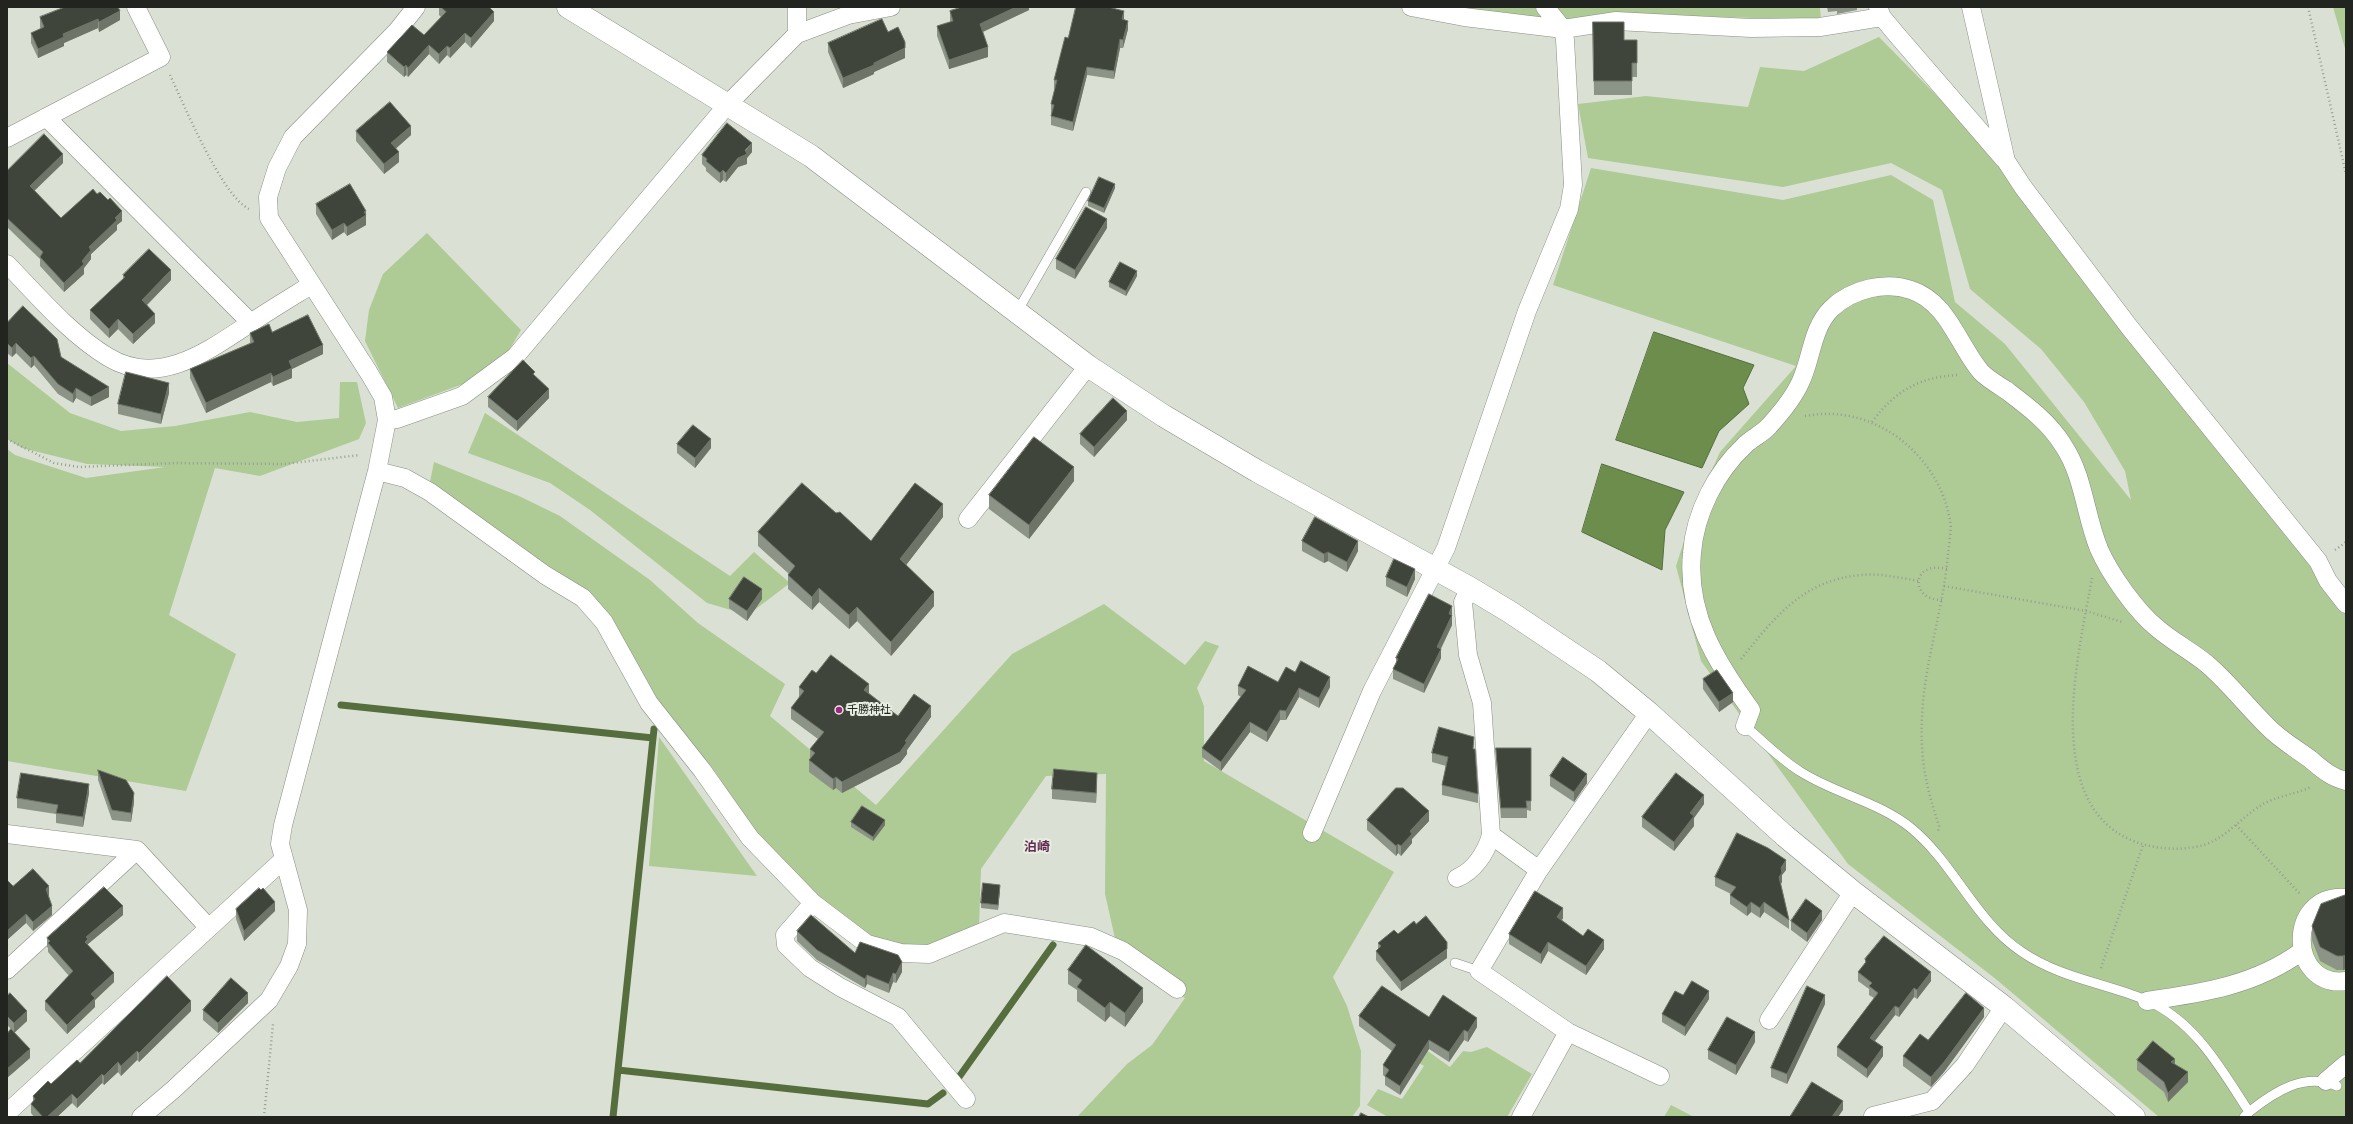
<!DOCTYPE html>
<html>
<head>
<meta charset="utf-8">
<style>
  body { margin:0 }
  #map { position:relative; width:2353px; height:1124px; overflow:hidden; background:#dae1d4; font-family:"Fira Sans Condensed",sans-serif }
  canvas { display:block }
  .frame { position:absolute; inset:0; border:8px solid #21241f; pointer-events:none }
</style>
</head>
<body>
<div id="map">
<canvas width="2353" height="1124"></canvas>
<div class="frame"></div>
</div>
<script>
const ctx = document.querySelector('canvas').getContext('2d');
ctx.lineJoin = 'round';
function fillPath(path, color) { ctx.fillStyle = color; ctx.fill(path, 'evenodd'); }
function strokePath(path, color, width, dash) { ctx.strokeStyle = color; ctx.lineWidth = width; ctx.lineCap = dash ? 'butt' : 'round'; ctx.setLineDash(dash || []); ctx.stroke(path); }
function label(font, color, halo, rows, align = 'center') {
  ctx.font = font + ' "Fira Sans Condensed","Noto Sans JP",sans-serif'; ctx.lineWidth = 4; ctx.setLineDash([]); ctx.textBaseline = 'middle'; ctx.strokeStyle = halo; ctx.fillStyle = color; for (const [text, x, y, turn = 0] of rows) {
    ctx.save(); ctx.translate(x, y); ctx.rotate((+turn || 0) * Math.PI / 180); ctx.textAlign = isNaN(turn) ? turn : align; if (halo) ctx.strokeText(text, 0, 0); ctx.fillText(text, 0, 0); ctx.restore();
  }
}
const green = new Path2D(`
  M1450 7H1537L1544 18Z
  M1552 7H1820L1821 20 1624 14 1561 20Z
  M2333 7H2346V52Z
  M1879 37 1994 154 2311 561 2327 589 2346 615V1117H2159L1997 980 1848 864 1701 661 1676 566 1695 507 1720 452 1796 366 1553 285 1591 168 1783 200 1891 175 1933 200 1955 302 2005 344 2131 500 2125 471 2084 402 2041 349 1970 289 1942 190 1891 163 1783 187 1588 158 1578 104 1646 96 1748 107 1760 67 1804 71Z
  M427 233 521 330 508 352 463 384 398 408 365 341 369 310 383 274Z
  M7 363 70 413 121 431 175 426 250 412 297 422 339 418 340 382H357L366 423 359 439 260 476 215 468 169 615 236 654 186 791 7 761V449L15 455 86 478 165 467 87 464 22 448 7 439Z
  M485 413 730 576 754 552 790 583 748 615 707 603 590 510 550 483 468 453Z
  M434 462 519 496 560 516 650 580 698 623 785 684 770 716 876 805 1012 654 1104 604 1185 665 1205 641 1219 646 1197 688 1204 706V761L1394 872 1333 977 1347 1006 1361 1051 1360 1106 1352 1117H1077L1127 1064 1152 1045 1185 998 1119 956 1105 894 1106 774 1046 776 981 869 979 927 929 949 884 946 818 897 762 841 713 769 659 704 583 591 430 482Z
  M659 737 757 876 649 866Z
  M1411 1039 1450 1067 1463 1051 1471 1052 1487 1047 1532 1074 1507 1117H1388L1367 1105 1378 1089 1402 1099 1424 1066 1401 1052Z
  M1671 1105 1694 1117H1664Z`);
const water = new Path2D(`
  M1654 332 1754 365 1743 388 1749 404 1719 431 1702 468 1616 440Z
  M1602 464 1684 492 1665 530 1662 570 1582 532Z`);
const stream = new Path2D(`
  M341 705 653 738
  M618 1070 928 1104 943 1093
  M959 1077 1053 945
  M613 1117 654 729`);
const path = new Path2D(`
  M2308 7 2346 174
  M170 75C184 105 222 196 249 209
  M1805 416C1839 410 1867 417 1896 436 1924 456 1944 486 1950 520 1952 530 1949 543 1948 553 1944 608 1924 662 1922 717 1920 759 1926 787 1939 826L1938 831
  M1872 422C1895 391 1919 377 1958 375
  M7 439 54 463 79 467 175 463 284 464 360 455
  M2335 550 2346 542
  M2092 578C2079 652 2041 801 2131 840 2153 849 2177 851 2200 846 2225 840 2241 817 2263 804 2278 796 2296 794 2311 787
  M1944 586 2086 611 2122 622
  M1942 600C1909 600 1911 560 1947 569
  M1741 659C1775 617 1803 580 1861 575 1880 573 1900 578 1919 581
  M2236 825 2301 895
  M2101 968 2143 845
  M264 1117 273 1024`);
const lane = new Path2D(`
  M1017 312 1086 192
  M1745 726C1763 741 1781 760 1801 772 1836 794 1879 802 1911 828 1954 863 1975 921 2022 952 2060 978 2105 983 2146 1000 2195 1021 2222 1070 2249 1112L2244 1117
  M1455 963 1479 971
  M2249 1112C2274 1092 2304 1072 2337 1086`);
const street = new Path2D(`
  M1411 7 1464 17 1563 29 1616 21 1751 28 1820 27 1882 17
  M1878 7 1882 17 1897 35 2004 159
  M1971 7 2006 161 2023 187 2130 328 2318 561 2328 581 2346 604
  M797 34 848 15 891 7
  M46 117 251 323
  M7 138 161 57 136 7
  M7 264C38 296 70 334 108 357 158 388 208 351 249 324 270 310 290 298 311 285
  M387 420 397 419 462 396 515 357 728 104 797 34V7
  M377 471 405 478 430 492 545 575 583 598 604 622 649 703 702 770 750 838 813 903 867 944 901 953 929 954 1004 923 1091 937 1123 951 1177 989
  M968 519 1088 366
  M1470 588 1463 602 1468 655 1482 703 1491 835 1539 870
  M1649 713 1539 870 1479 971 1568 1032 1660 1076
  M1745 726 1751 710C1716 662 1686 614 1692 553 1695 513 1716 472 1745 445 1752 438 1762 434 1769 426 1780 414 1794 397 1801 381 1812 357 1812 328 1831 309 1851 289 1885 281 1911 290 1948 302 1958 345 1981 372 1988 379 1998 385 2006 390 2027 406 2049 422 2063 445 2084 476 2085 515 2099 549 2110 574 2136 611 2157 628 2172 641 2191 651 2207 664 2228 682 2246 705 2266 725 2279 739 2295 748 2310 759 2322 769 2330 777 2346 781
  M1312 833 1372 691 1446 548 1527 311 1569 209 1573 185 1565 40 1563 29 1545 7
  M7 834 137 850 208 927
  M1457 878C1474 871 1486 853 1491 835
  M2346 898C2285 893 2289 989 2346 981
  M813 903 785 935 786 945 810 968 840 987 898 1017 966 1099
  M7 970 137 850
  M2147 1001C2203 993 2256 985 2302 951
  M1769 1020 1853 892
  M2326 1081 2346 1064
  M7 1113 283 860
  M1873 1116 1932 1101 1965 1065 2004 1007
  M141 1117 174 1089 269 1000 289 966 297 944 298 910 280 844 283 825 377 471 387 420 383 397 369 373 269 218 268 197 277 168 293 137 397 31 416 7
  M1521 1117 1568 1032`);
const secondary = new Path2D(`
  M568 7 811 156 1088 366 1164 416 1257 471 1470 588 1510 612 1598 671 1649 713 1785 836 1853 892 2004 1007 2134 1117`);
const wall = new Path2D(`
  M439 7H489L494 21 471 48 465 42 450 58 447 55 439 64 429 54 408 77 406 75 404 77 387 62V52L424 35 441 17 439 15Z
  M1029 7V10L983 32 988 57 949 69 937 36V26L950 22V11Z
  M1827 7H1859H1857V10L1837 14V11L1828 12Z
  M40 17 120 20 99 32 98 28 64 43V46L38 58 31 43V33L41 29 40 27Z
  M1124 19 1128 29 1123 48H1120L1114 79 1087 75 1073 131 1051 125V116L1052 113H1051V104L1055 89 1054 88V80L1068 38Z
  M1593 22 1624 40H1637V77H1632V95H1594Z
  M888 32 905 58 874 72V74L843 88 828 52V43Z
  M356 131 411 135 395 149 399 162 384 174 356 141Z
  M752 152 747 158V164L738 167 726 182 723 180 720 183 706 171V168L702 164V155Z
  M63 163 34 191 61 218 122 221 117 225V230L91 254V259L84 268V274L64 292 40 266V259L7 227V171Z
  M1115 188 1104 213 1088 206V201Z
  M316 204 366 220V225L347 236 344 232 332 240 316 214Z
  M1107 228 1075 279 1056 269V259Z
  M123 275 171 280 147 305 155 323 133 344 118 329 109 338 90 319V310L123 279Z
  M1137 276 1126 296 1109 287V282Z
  M7 323 61 357 109 397 91 406 76 398 73 403 58 394 34 365 31 368 16 353 12 357 7 353Z
  M272 332 323 354 292 369V378L273 386 271 382 206 413 190 378V369L250 343V333Z
  M169 393 161 424 118 414V404Z
  M488 397 549 398 517 431 488 407Z
  M1127 420 1094 457 1080 444V434Z
  M677 444 711 448 695 468 677 453Z
  M1074 481 1029 539 989 509V495Z
  M836 513 871 541 943 517 906 565 934 606 891 656 857 621 849 629 819 602 812 610 788 589V575L789 574 758 546V532Z
  M1302 541 1358 551 1347 572 1328 561 1324 563 1302 551Z
  M1386 577 1415 579 1407 597 1386 586Z
  M729 599H762L747 621 729 608Z
  M1452 616V625L1441 649V658L1424 693 1393 679V669L1396 664V658Z
  M1295 672 1330 687 1319 708 1299 697 1286 720H1280L1267 742 1250 732 1221 771 1202 757V748L1241 697 1238 695V686L1278 682Z
  M816 673 869 693 898 716 931 717 907 750V754L900 763 842 793 836 788 833 790 809 772V760L810 759V749L818 739 791 719V708L799 698V687Z
  M1703 679 1733 702 1719 712 1703 689Z
  M1496 748H1531V811L1527 810V818H1501L1496 758Z
  M1474 749 1478 794V803L1442 795V785L1446 766 1432 762V753Z
  M98 770 134 802 131 822 112 820 98 780Z
  M1550 776 1587 783 1574 802 1550 786Z
  M1097 782 1096 803 1052 799V789Z
  M89 793 83 827 56 823V814L17 808V798Z
  M1704 804 1694 818V826L1674 851 1642 827V817Z
  M1367 820 1429 821 1412 839V843L1401 856 1398 853 1396 856 1367 830Z
  M851 822 885 825 873 841 851 827Z
  M1786 870 1782 875V882L1781 884 1789 920V929L1764 912 1760 918 1751 912 1747 916 1730 904V895L1731 894 1715 886V877Z
  M7 880 13 886 49 895 48 896 52 915 33 931 26 923 7 940Z
  M1000 889 998 910 981 908V903Z
  M261 890 275 911 244 941 236 919V909Z
  M2346 895V969L2343 970H2337L2320 961 2312 940V926Z
  M123 915 88 944V946L114 982 95 1000V1007L67 1034 45 1010V1001L69 976 48 952V948L47 947V938Z
  M1563 918 1562 920 1583 936 1604 949 1586 975 1548 951 1541 964 1509 944V934Z
  M1822 920 1807 942 1791 930V921Z
  M797 931 855 953 902 972 896 983 893 982 889 993 867 984 865 988 817 960 797 941Z
  M1398 934 1447 958 1401 991 1376 960V951L1378 949V943Z
  M1865 959 1931 981 1917 999 1914 997 1899 1017 1895 1015 1875 1041 1883 1056 1867 1078 1837 1056V1047L1874 998 1869 995V989L1858 981V972L1865 963Z
  M1068 970 1143 1002 1125 1027 1110 1016 1105 1022 1077 1001V990L1068 984Z
  M1683 995 1709 999 1685 1036 1662 1022V1014Z
  M7 996 27 1021 14 1033 30 1058 7 1078V1034L11 1029 7 1025Z
  M248 1003 218 1033 203 1020V1010Z
  M1825 1004 1787 1084 1771 1077V1068Z
  M191 1011 139 1062 137 1060 121 1076 118 1072 104 1085 102 1083 77 1108 72 1103 57 1117H34L31 1113V1104L33 1101V1096L51 1084 80 1063Z
  M1359 1016 1429 1017 1477 1027 1468 1042 1464 1040 1449 1062 1429 1049 1400 1095 1385 1085V1077L1383 1075V1065L1392 1051 1359 1026Z
  M1984 1017 1944 1072 1931 1087 1903 1066V1056L1928 1040Z
  M1755 1042 1736 1075 1708 1059V1050Z
  M2137 1060 2188 1082 2168 1102 2164 1092 2137 1070Z`);
const shadedWall = new Path2D(`
  M1016 7H1029V10L980 33V24Z
  M120 11V20L99 32V22Z
  M1124 11V19H1122Z
  M494 12V21L471 48V38Z
  M98 19V28L64 43V46L38 58V49L63 34Z
  M1128 21V29L1123 48V40Z
  M465 33V42L450 58V48Z
  M1120 39V48L1114 79V71Z
  M429 45V54L408 77V68Z
  M447 46V55L439 64V54Z
  M988 47V57L949 69V60Z
  M905 48V58L874 72V74L843 88V78Z
  M406 65V75L404 77V67Z
  M1087 67V75L1073 131V122Z
  M411 126V135L391 153V143Z
  M752 143V152L747 158V164L738 167 726 182V173Z
  M399 152V162L384 174V164Z
  M63 154V163L30 195V186Z
  M723 170V180L720 183V173Z
  M1115 184V188L1104 213V208Z
  M122 211V221L117 225V230L91 254V259L84 268V274L64 292V283L82 261 89 247 115 218Z
  M366 211V225L347 236V227L364 212Z
  M1107 219V228L1075 279V270Z
  M344 223V232L332 240V230Z
  M171 270V280L142 310V300Z
  M1137 271V276L1126 296V291Z
  M155 314V323L133 344V334Z
  M118 319V329L109 338V329Z
  M16 343V353L12 357V348Z
  M323 345V354L292 369V378L273 386V377L289 361Z
  M34 356V365L31 368V358Z
  M271 373V382L206 413V403Z
  M169 383V393L161 424V414Z
  M109 387V397L91 406V397Z
  M76 388V398L73 403V394Z
  M549 389V398L517 431V421Z
  M1127 411V420L1094 457V447Z
  M711 439V448L695 468V458Z
  M1074 467V481L1029 539V525Z
  M943 504V517L900 573V559Z
  M1358 541V551L1347 572V562Z
  M1328 552V561L1324 563V554Z
  M1415 569V579L1407 597V587Z
  M819 588V602L812 610V597Z
  M762 589V599L747 621V611Z
  M934 592V606L891 656V642Z
  M1452 606V625L1437 656V647Z
  M857 607V621L849 629V615Z
  M1441 649V658L1424 693V684Z
  M1330 677V687L1319 708V698Z
  M869 684V696L864 690Z
  M1299 688V697L1286 720V711Z
  M1733 693V702L1719 712V702Z
  M931 706V717L907 750V754L900 763 842 793V782L905 741Z
  M1280 710V720L1267 742V732Z
  M1250 722V732L1221 771V762Z
  M1097 773V782L1096 803V793Z
  M1587 774V783L1574 802V792Z
  M836 777V788L833 790V779Z
  M89 784V793L83 827V817Z
  M134 793V802L131 822V813Z
  M1704 795V804L1694 818V826L1674 851V842L1690 813Z
  M1429 811V821L1412 839V843L1401 856V846L1410 831Z
  M885 820V825L873 841V837Z
  M1398 844V853L1396 856V846Z
  M1786 860V870L1782 875V882L1779 886V877L1781 868Z
  M1000 885V889L998 910V905Z
  M49 886V895L46 897V889Z
  M275 902V911L244 941V931Z
  M1751 902V912L1747 916V907Z
  M1764 902V912L1760 918V908Z
  M52 906V915L33 931V922Z
  M123 906V915L88 944V949L85 942 86 937Z
  M1563 908V918L1557 927V917Z
  M1822 911V920L1807 942V933Z
  M26 914V923L7 940V931Z
  M1604 940V949L1586 975V966Z
  M1548 942V951L1541 964V954Z
  M1447 949V958L1401 991V982Z
  M2346 955V969L2343 970V956Z
  M902 962V972L896 983V974Z
  M1931 972V981L1917 999V990Z
  M114 973V982L95 1000V1007L67 1034V1025L91 994Z
  M893 973V982L889 993V984Z
  M867 975V984L865 988V979Z
  M1143 988V1002L1125 1027V1013Z
  M1914 988V997L1899 1017V1008Z
  M1709 991V999L1685 1036V1027Z
  M248 993V1003L218 1033V1023Z
  M1825 995V1004L1787 1084V1074Z
  M191 1001V1011L139 1062V1053Z
  M1110 1002V1016L1105 1022V1008Z
  M1895 1006V1015L1870 1047V1038Z
  M1984 1008V1017L1944 1072 1931 1087V1077Z
  M27 1011V1021L14 1033V1023Z
  M1477 1018V1027L1468 1042V1032Z
  M1464 1030V1040L1449 1062V1052Z
  M1755 1032V1042L1736 1075V1065Z
  M1429 1040V1049L1400 1095V1086Z
  M1883 1047V1056L1867 1078V1069Z
  M30 1049V1058L7 1078V1069Z
  M137 1051V1060L121 1076V1066Z
  M2175 1059V1069L2171 1062Z
  M118 1062V1072L104 1085V1076Z
  M2188 1072V1082L2168 1102V1093Z
  M102 1074V1083L77 1108V1099Z
  M72 1094V1103L57 1117H47Z
  M1843 1101V1110L1838 1117H1832Z`);
const building = new Path2D(`
  M65 7H118L120 11 99 22 98 19 63 34 64 37 38 49 31 33 44 27 40 17Z
  M441 7H489L494 12 471 38 465 33 450 48 447 46 439 54 429 45 408 68 406 65 404 67 387 52 412 25 424 35 446 12Z
  M962 7H1016L980 24 988 47 949 60 937 26 953 21 950 11Z
  M1076 7H1108L1124 11 1122 19 1128 21 1123 40 1120 39 1114 71 1087 67 1073 122 1051 116 1054 105 1051 104 1057 80H1054L1065 37 1068 38Z
  M882 19 888 32 898 27 905 42V48L874 63V65L843 78 828 43Z
  M1593 22H1624V40H1637V63H1632V81H1594Z
  M390 102 411 126 391 143 399 152 384 164 356 131Z
  M727 123 752 143 745 150 747 154 738 158 726 173 723 170 720 173 706 161 707 159 702 155Z
  M44 134 63 154 30 186 59 216 61 218 93 189 97 194 100 192 108 200 110 198 122 211 115 218 117 220 89 247 91 250 82 261 84 264 64 283 40 257 43 252 7 218V171Z
  M1099 177 1115 184 1104 208 1088 201Z
  M350 184 366 211 364 212 366 215 347 227 344 223 332 230 316 204Z
  M1086 207 1107 219 1075 270 1056 259Z
  M149 249 171 270 142 300 155 314 133 334 118 319 109 329 90 310 125 277 123 275Z
  M1120 262 1137 271 1126 291 1109 282Z
  M23 306 57 339 61 357 109 387 91 397 76 388 73 394 58 384 34 356 31 358 16 343 12 348 7 343V323Z
  M308 315 323 345 289 361 292 368 273 377 271 373 206 403 190 369 254 342 250 333 269 324 272 332Z
  M523 360 535 372 533 374 549 389 517 421 488 397Z
  M126 372 169 383 161 414 118 404Z
  M1113 398 1127 411 1094 447 1080 434Z
  M693 425 711 439 695 458 677 444Z
  M1034 437 1074 467 1029 525 989 495Z
  M802 483 836 513 840 512 871 541 915 483 943 504 900 559 934 592 891 642 857 607 849 615 819 588 812 597 788 575 795 566 758 532Z
  M1315 517 1358 541 1347 562 1328 552 1324 554 1302 541Z
  M1394 559 1415 569 1407 587 1386 577Z
  M744 577 762 589 747 611 729 599Z
  M1429 594 1452 606 1449 614 1452 615 1437 647 1441 649 1424 684 1393 669 1398 659 1396 658Z
  M831 655 869 684 864 690 898 716 914 694 931 706 905 741 907 742 900 752 842 782 836 777 833 779 809 760 815 753 810 749 824 732 791 708 804 691 799 687 812 670 816 673Z
  M1301 661 1330 677 1319 698 1299 688 1286 711 1280 710 1267 732 1250 722 1221 762 1202 748 1246 690 1238 686 1248 666 1278 682 1286 667 1295 672Z
  M1717 670 1733 693 1719 702 1703 679Z
  M1439 727 1474 737 1473 749H1475L1478 794 1442 785 1448 757 1432 753Z
  M1496 748H1531V801H1526L1527 808H1501Z
  M1563 757 1587 774 1574 792 1550 776Z
  M1054 769 1097 773 1096 793 1052 789Z
  M98 770 126 780 134 793 131 813 112 810Z
  M21 773 89 784 83 817 56 813 58 805 17 798Z
  M1676 773 1704 795 1690 813 1694 816 1674 842 1642 817Z
  M1396 788H1403L1429 811 1410 831 1412 834 1401 846 1398 844 1396 846 1367 820Z
  M862 806 885 820 873 837 851 822Z
  M1737 833 1768 848 1786 860 1781 868 1782 873 1779 877 1789 920 1764 902 1760 908 1751 902 1747 907 1730 895 1736 887 1715 877Z
  M33 869 49 886 46 889 52 906 33 922 26 914 7 931V880L13 886Z
  M983 883 1000 885 998 905 981 903Z
  M104 887 123 906 86 937 88 939 85 942 114 973 91 994 95 998 67 1025 45 1001 73 971 48 943 50 941 47 938Z
  M259 888 261 890 263 888 275 902 244 931 236 909Z
  M1535 891 1563 908 1557 917 1583 936 1588 929 1604 940 1586 966 1548 942 1541 954 1509 934Z
  M2345 895H2346V955L2343 956H2337L2320 947 2312 926 2321 904Z
  M1806 899 1822 911 1807 933 1791 921Z
  M811 915 855 953 860 942 898 955 902 962 896 974 893 973 889 984 867 975 865 979 817 950 797 931Z
  M1426 916 1447 942V949L1401 982 1376 951 1381 946 1378 943 1394 930 1398 934 1414 921 1416 924Z
  M1884 936 1931 972 1917 990 1914 988 1899 1008 1895 1006 1870 1038 1883 1047 1867 1069 1837 1047 1878 993 1869 986 1872 983 1858 972 1866 962 1865 959Z
  M1086 945 1143 988 1125 1013 1110 1002 1105 1008 1077 987 1082 980 1068 970Z
  M167 976 191 1001 139 1053 137 1051 121 1066 118 1062 104 1076 102 1074 77 1099 72 1094 47 1117H43L31 1104 35 1099 33 1096 48 1081 51 1084 77 1060 80 1063Z
  M231 978 248 993 218 1023 203 1010Z
  M1692 981 1709 991 1685 1027 1662 1014 1675 991 1683 995Z
  M1382 986 1429 1017 1443 995 1477 1018 1468 1032 1464 1030 1449 1052 1429 1040 1400 1086 1385 1076 1389 1070 1383 1065 1396 1045 1359 1016Z
  M1807 986 1825 995 1787 1074 1771 1068Z
  M10 993 27 1011 14 1023 7 1016V996Z
  M1966 993 1984 1008 1944 1062 1931 1077 1903 1056 1920 1034 1928 1040Z
  M1727 1017 1755 1032 1736 1065 1708 1050Z
  M11 1029 30 1049 7 1069V1034Z
  M2153 1041 2175 1059 2171 1062 2188 1072 2168 1093 2164 1082 2137 1060Z
  M1812 1082 1843 1101 1832 1117H1790Z
  M1361 1113 1369 1117H1359Z`);
const markers = [
  [839,710,4,"#9d267e"]
];
const poiNames = [
  ["千勝神社",847,710]
];
const quarterNames = [
  ["泊崎",1037,847]
];
fillPath(green, '#aeca95');
fillPath(water, '#6c8d4c');
strokePath(water, '#566e3e', 1);
strokePath(stream, '#566e3e', 7);
strokePath(lane, '#888f83', 10);
strokePath(street, '#888f83', 19);
strokePath(secondary, '#888f83', 23);
strokePath(path, '#979c92', 2.5, [1, 3]);
strokePath(lane, '#fff', 9);
strokePath(street, '#fff', 18);
strokePath(secondary, '#fff', 22);
fillPath(wall, '#8c9387');
fillPath(shadedWall, '#6e7468');
fillPath(building, '#3f453a');
strokePath(building, '#6e7468', 1);
for (const [x, y, r, color] of markers) { const dot = new Path2D(); dot.arc(x, y, r, 0, 2 * Math.PI); ctx.fillStyle = color; ctx.fill(dot); strokePath(dot, '#e7eee1', 1.5); }
label('11px', '#21241f', '#e7eee1', poiNames, 'left');
label('bold 13px', '#632952', '#e7eee1', quarterNames);
</script>
</body>
</html>
